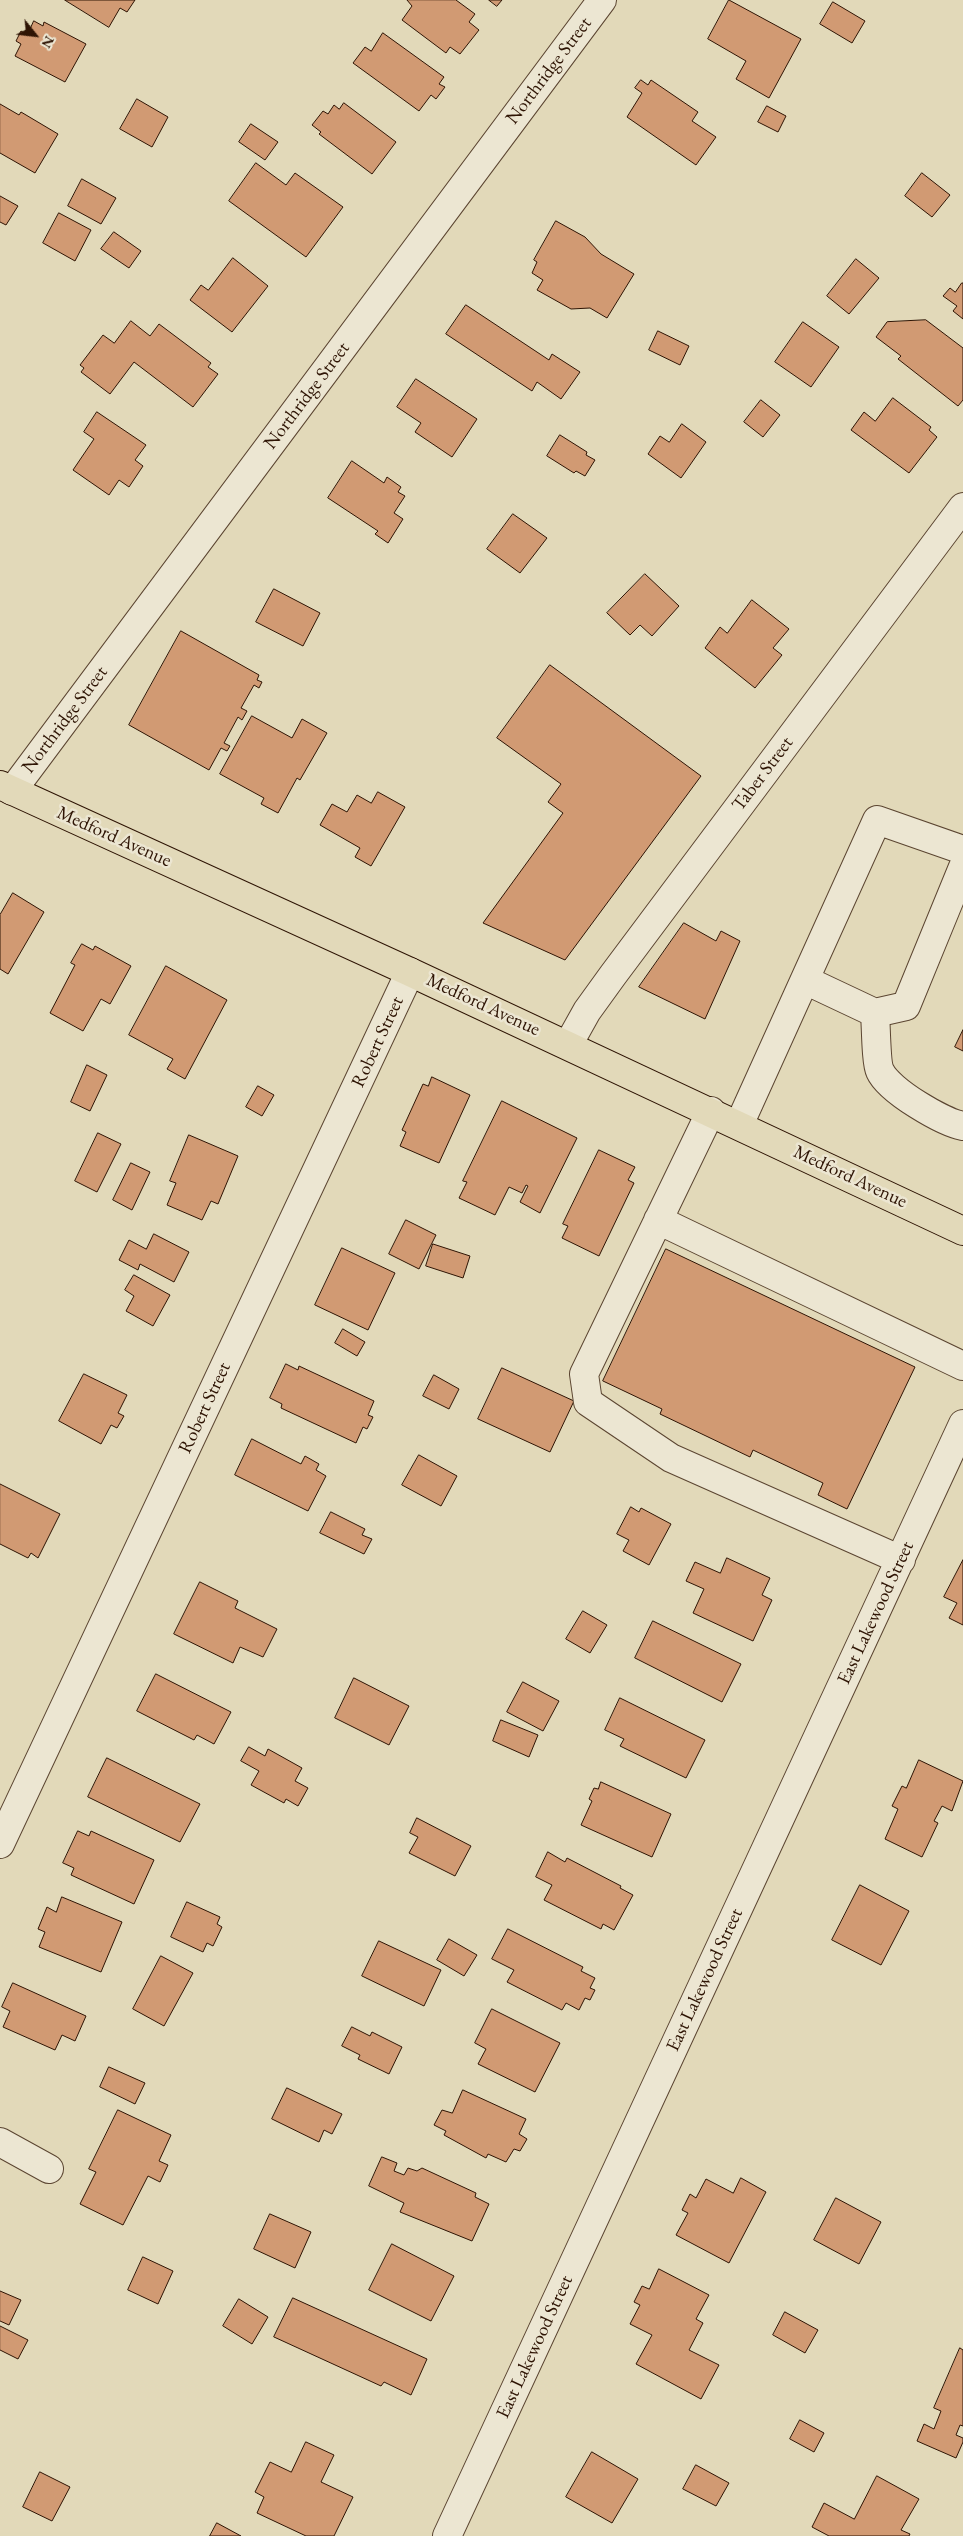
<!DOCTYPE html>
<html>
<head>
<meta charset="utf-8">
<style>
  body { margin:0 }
  #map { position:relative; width:963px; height:2536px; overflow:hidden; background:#e2d9b9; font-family:"EB Garamond",serif }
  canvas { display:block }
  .north { position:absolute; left:10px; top:10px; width:50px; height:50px; -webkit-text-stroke:4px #ece6d2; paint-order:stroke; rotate:119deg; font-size:14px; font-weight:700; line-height:20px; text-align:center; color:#2e1404 }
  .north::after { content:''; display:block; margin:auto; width:18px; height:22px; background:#2e1404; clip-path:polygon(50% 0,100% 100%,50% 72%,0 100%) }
</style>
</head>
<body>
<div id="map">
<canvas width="963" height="2536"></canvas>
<div class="north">N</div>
</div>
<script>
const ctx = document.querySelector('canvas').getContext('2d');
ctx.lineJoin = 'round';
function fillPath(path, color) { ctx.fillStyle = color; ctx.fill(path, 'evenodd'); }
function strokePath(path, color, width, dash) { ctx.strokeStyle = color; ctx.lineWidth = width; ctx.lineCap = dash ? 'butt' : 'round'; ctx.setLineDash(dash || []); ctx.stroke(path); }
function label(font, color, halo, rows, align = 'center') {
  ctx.font = font + ' "EB Garamond",serif'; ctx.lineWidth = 5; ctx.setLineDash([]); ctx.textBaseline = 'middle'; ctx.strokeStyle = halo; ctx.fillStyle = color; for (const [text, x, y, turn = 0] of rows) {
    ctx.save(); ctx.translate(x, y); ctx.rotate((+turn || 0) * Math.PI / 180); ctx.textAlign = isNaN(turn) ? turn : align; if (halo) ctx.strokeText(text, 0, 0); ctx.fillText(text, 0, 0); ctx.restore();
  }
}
const building = new Path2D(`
  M65 0H135L127 12 120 8 109 27Z
  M456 0 475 14 469 22 479 30 460 54 450 47 446 53 402 20 412 6 407 0Z
  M489 0H502L497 6Z
  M729 0 801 39 769 98 736 79 746 61 708 39Z
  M833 2 865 21 852 43 820 24Z
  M34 21 43 26 44 22 86 44 65 82 15 56 21 44 16 41 21 31 27 35Z
  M383 33 444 77 439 84 445 87 436 99 431 95 419 111 353 63 365 47 371 51Z
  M641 80 648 85 651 80 698 112 692 121 716 137 696 165 627 117 642 93 635 88Z
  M137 99 168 117 152 147 120 129Z
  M344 103 396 142 372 174 319 134 321 132 312 125 323 111 328 114 334 105 339 109Z
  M0 104 19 115 21 112 58 134 35 173 0 153Z
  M767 106 786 116 778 132 758 122Z
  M251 124 278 142 265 160 239 142Z
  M256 163 286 185 295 173 343 207 306 257 229 201Z
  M922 173 950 195 932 217 905 196Z
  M82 179 116 198 101 224 68 206Z
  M0 196 18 206 6 225 0 222Z
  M59 213 91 230 75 261 43 243Z
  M556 221 585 237 601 254 634 274 607 318 590 308 571 309 537 290 543 280 532 273 537 262 534 260Z
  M114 232 141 251 129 268 101 249Z
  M233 258 268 286 232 332 190 300 201 285 208 290Z
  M856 259 879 278 849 314 827 296Z
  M962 283H963V319L953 311 957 306 943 296 950 288 955 292Z
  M466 305 549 360 552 354 580 372 561 399 537 382 532 391 446 334Z
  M926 320 963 348V400L958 406 898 359 901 356 876 337 887 322Z
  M131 321 150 336 159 324 211 363 208 367 218 374 193 407 134 362 110 394 81 372 84 368 80 365 103 335 114 343Z
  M803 322 839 347 811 387 775 362Z
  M658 331 689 346 680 365 649 350Z
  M416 379 477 419 452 457 415 432 421 423 397 407Z
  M893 398 931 427 929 430 937 437 909 473 851 430 864 412 875 421Z
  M761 400 780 415 763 437 744 422Z
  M97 412 146 445 135 460 143 466 129 487 119 480 109 495 73 470 94 439 84 432Z
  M682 424 706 442 681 478 648 454 660 436 669 442Z
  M560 435 587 452 586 455 595 460 585 476 576 471 574 473 547 456Z
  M352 461 384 483 387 477 401 487 398 492 405 496 394 513 403 519 388 543 375 534 378 531 328 498Z
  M513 514 547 538 520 573 487 549Z
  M645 574 679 606 652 636 640 625 630 635 607 613Z
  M274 589 320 613 303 646 256 622Z
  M752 600 789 629 773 648 782 655 755 688 705 648 720 627 727 633Z
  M181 631 259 675 257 680 262 682 259 688 254 685 241 708 247 711 242 720 238 717 224 743 230 746 227 751 221 748 209 770 129 725Z
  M550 665 701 776 565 960 483 923 563 813 548 802 561 784 497 738Z
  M252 716 292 738 302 719 327 733 300 780 297 778 278 813 261 804 264 798 220 774Z
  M378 792 405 807 371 866 355 857 360 848 320 825 332 804 347 812 357 795 371 803Z
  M13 893 44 912 8 974 0 969V915Z
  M684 923 716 941 721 931 740 941 705 1019 639 987Z
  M82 944 93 950 95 946 131 966 110 1004 101 999 83 1031 50 1013 75 965 71 963Z
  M166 966 227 1000 185 1079 167 1069 173 1059 129 1035Z
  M963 1030V1051L955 1047Z
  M87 1065 107 1075 90 1111 71 1102Z
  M432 1077 470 1095 439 1163 400 1146 406 1132 402 1130 423 1084 428 1086Z
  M258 1086 274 1095 262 1116 246 1107Z
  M502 1101 577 1138 540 1213 520 1202 528 1186 526 1185 522 1193 509 1187 495 1215 459 1198 467 1182 463 1181Z
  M98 1133 121 1144 97 1192 75 1181Z
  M189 1135 238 1156 218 1204 211 1201 202 1220 167 1205 176 1183 170 1181Z
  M599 1150 635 1167 628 1180 634 1183 599 1256 562 1238 568 1226 563 1224Z
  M131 1163 150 1172 132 1210 113 1200Z
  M406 1220 436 1235 419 1269 389 1254Z
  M154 1234 189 1252 174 1282 140 1264 138 1270 119 1260 129 1240 146 1249Z
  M433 1244 470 1256 463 1278 426 1266Z
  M342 1248 395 1273 368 1330 315 1305Z
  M666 1249 915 1367 847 1509 818 1495 823 1483 753 1450 750 1457 660 1414 662 1409 603 1381Z
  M134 1275 170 1295 153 1326 126 1311 134 1296 125 1290Z
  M343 1329 365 1342 357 1356 335 1343Z
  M286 1364 298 1370 299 1366 374 1401 368 1415 373 1417 367 1429 363 1427 356 1443 281 1408 282 1404 270 1398Z
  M502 1368 574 1401 550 1452 478 1419Z
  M84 1374 127 1395 118 1413 124 1416 117 1428 111 1425 101 1444 59 1421Z
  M434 1375 459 1389 449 1409 423 1396Z
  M252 1439 301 1464 305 1456 319 1464 316 1470 326 1476 308 1511 235 1475Z
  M419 1455 457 1476 441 1506 402 1485Z
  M0 1484 60 1514 38 1558 31 1553 28 1558 0 1544Z
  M631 1507 639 1512 641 1508 671 1524 649 1565 623 1551 629 1540 617 1534Z
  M331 1512 365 1529 362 1535 372 1539 364 1554 320 1533Z
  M727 1558 770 1578 762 1595 772 1600 753 1641 693 1613 704 1589 686 1581 695 1562 720 1573Z
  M963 1560V1625L949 1618 957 1603 944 1597Z
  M200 1582 238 1601 235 1608 277 1629 263 1657 240 1647 233 1663 174 1634Z
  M583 1611 607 1625 590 1653 566 1639Z
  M653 1621 741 1664 722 1702 635 1658Z
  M156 1674 231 1712 214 1744 197 1735 194 1740 137 1711Z
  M354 1678 409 1706 389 1745 335 1718Z
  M523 1682 559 1701 543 1731 507 1712Z
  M620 1698 705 1740 686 1778 620 1746 624 1739 605 1730Z
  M501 1720 538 1735 529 1757 493 1741Z
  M249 1747 265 1756 268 1749 302 1768 295 1781 308 1788 298 1806 286 1799 284 1803 251 1785 259 1771 241 1761Z
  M107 1758 200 1804 180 1842 88 1797Z
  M919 1760 963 1781 952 1811 942 1806 934 1821 938 1823 922 1857 885 1839 898 1809 892 1806 902 1786 906 1788Z
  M601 1782 671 1814 652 1857 581 1825 592 1801 589 1799 594 1788 598 1789Z
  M417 1818 471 1846 455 1876 409 1853 418 1837 410 1833Z
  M78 1831 89 1836 91 1831 154 1860 134 1904 71 1875 74 1868 63 1863Z
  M548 1852 565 1862 567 1858 621 1886 620 1888 633 1895 614 1930 603 1924 601 1929 544 1900 552 1885 536 1877Z
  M860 1885 909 1911 881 1965 832 1940Z
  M62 1897 122 1922 101 1972 39 1947 45 1932 38 1929 47 1907 56 1912Z
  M187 1902 220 1917 217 1924 222 1927 213 1946 207 1943 203 1952 171 1937Z
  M508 1929 583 1967 581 1971 595 1978 590 1988 595 1990 590 2000 585 1998 579 2010 566 2003 562 2010 507 1982 514 1970 492 1959Z
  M449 1939 477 1955 464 1976 437 1960Z
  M379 1941 441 1970 424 2006 362 1976Z
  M161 1956 193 1973 164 2026 133 2009Z
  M13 1983 86 2016 75 2041 62 2035 55 2050 3 2027 10 2011 2 2007Z
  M492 2009 560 2043 535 2092 478 2064 486 2049 475 2043Z
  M352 2027 370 2036 372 2032 402 2047 389 2074 358 2059 360 2055 342 2046Z
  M109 2067 145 2083 135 2104 100 2087Z
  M287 2088 342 2114 332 2134 324 2130 319 2142 272 2119Z
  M463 2090 526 2119 519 2134 527 2139 520 2151 514 2149 506 2162 488 2154 486 2158 444 2135 446 2131 434 2125 442 2110 452 2113Z
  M118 2110 171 2135 159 2161 168 2165 160 2182 148 2176 123 2225 80 2204 96 2172 89 2169Z
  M382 2157 397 2163 394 2171 404 2175 408 2168 417 2171 422 2168 476 2193 475 2197 489 2204 472 2241 400 2212 404 2203 369 2186Z
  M741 2178 766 2192 729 2263 676 2235 688 2213 682 2210 690 2194 696 2198 706 2179 733 2193Z
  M836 2198 881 2222 859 2264 814 2240Z
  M270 2214 311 2232 295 2268 254 2249Z
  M392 2244 454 2276 431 2321 369 2290Z
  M143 2257 173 2271 158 2304 128 2290Z
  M659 2269 709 2295 696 2319 703 2323 689 2350 719 2365 701 2399 636 2364 652 2335 630 2324 640 2305 634 2302 642 2286 649 2289Z
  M0 2291 21 2300 9 2325 0 2321Z
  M293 2298 427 2359 411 2395 384 2382 381 2386 274 2337Z
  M239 2299 268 2317 252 2344 223 2326Z
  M785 2312 818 2330 805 2353 773 2335Z
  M0 2326 28 2340 18 2359 0 2350Z
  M960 2348 963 2350V2426L960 2425 956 2435 963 2438V2442L956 2458 917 2441 924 2424 934 2429 941 2411 934 2408Z
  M800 2420 824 2433 814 2452 790 2439Z
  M306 2442 334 2455 321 2482 353 2497 334 2536H306L257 2513 264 2497 255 2492 270 2462 291 2472Z
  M592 2452 638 2479 612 2523 566 2497Z
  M696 2465 729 2483 716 2506 683 2489Z
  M40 2472 70 2487 52 2521 23 2507Z
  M877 2476 919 2499 901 2530 910 2534 909 2536H829L812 2527 824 2503 854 2519Z
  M217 2523 241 2536H210Z`);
const minor = new Path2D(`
  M12 791 602 0
  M805 980 875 1013 906 1006 963 867
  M875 1013C876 1025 876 1063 880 1071 889 1091 943 1122 963 1126
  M568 1045 587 1011 613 975 963 507
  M711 1111 584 1374 588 1402 671 1458 901 1560
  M739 1125 877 820 963 850
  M658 1220 963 1366
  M0 1844 410 972
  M0 2142 49 2169
  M447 2536 963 1424`);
const major = new Path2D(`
  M0 785 410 972 963 1231`);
const streetNames = [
  ["Northridge Street",549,71,-53],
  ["Northridge Street",307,396,-53],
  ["Northridge Street",65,720,-53],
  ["Taber Street",763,774,-53],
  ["Medford Avenue",114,837,24],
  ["Medford Avenue",483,1005,25],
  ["Robert Street",378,1042,-65],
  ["Medford Avenue",850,1177,25],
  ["Robert Street",205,1408,-65],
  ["East Lakewood Street",876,1613,-65],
  ["East Lakewood Street",705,1980,-65],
  ["East Lakewood Street",535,2347,-65]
];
fillPath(building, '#d19a73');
strokePath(building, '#2e1404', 1);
strokePath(minor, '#5b4531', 30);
strokePath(major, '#2e1404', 30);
strokePath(minor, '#ece6d2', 28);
strokePath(major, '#e2d9b9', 28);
label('19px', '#2e1404', '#ece6d2', streetNames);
</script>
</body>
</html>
